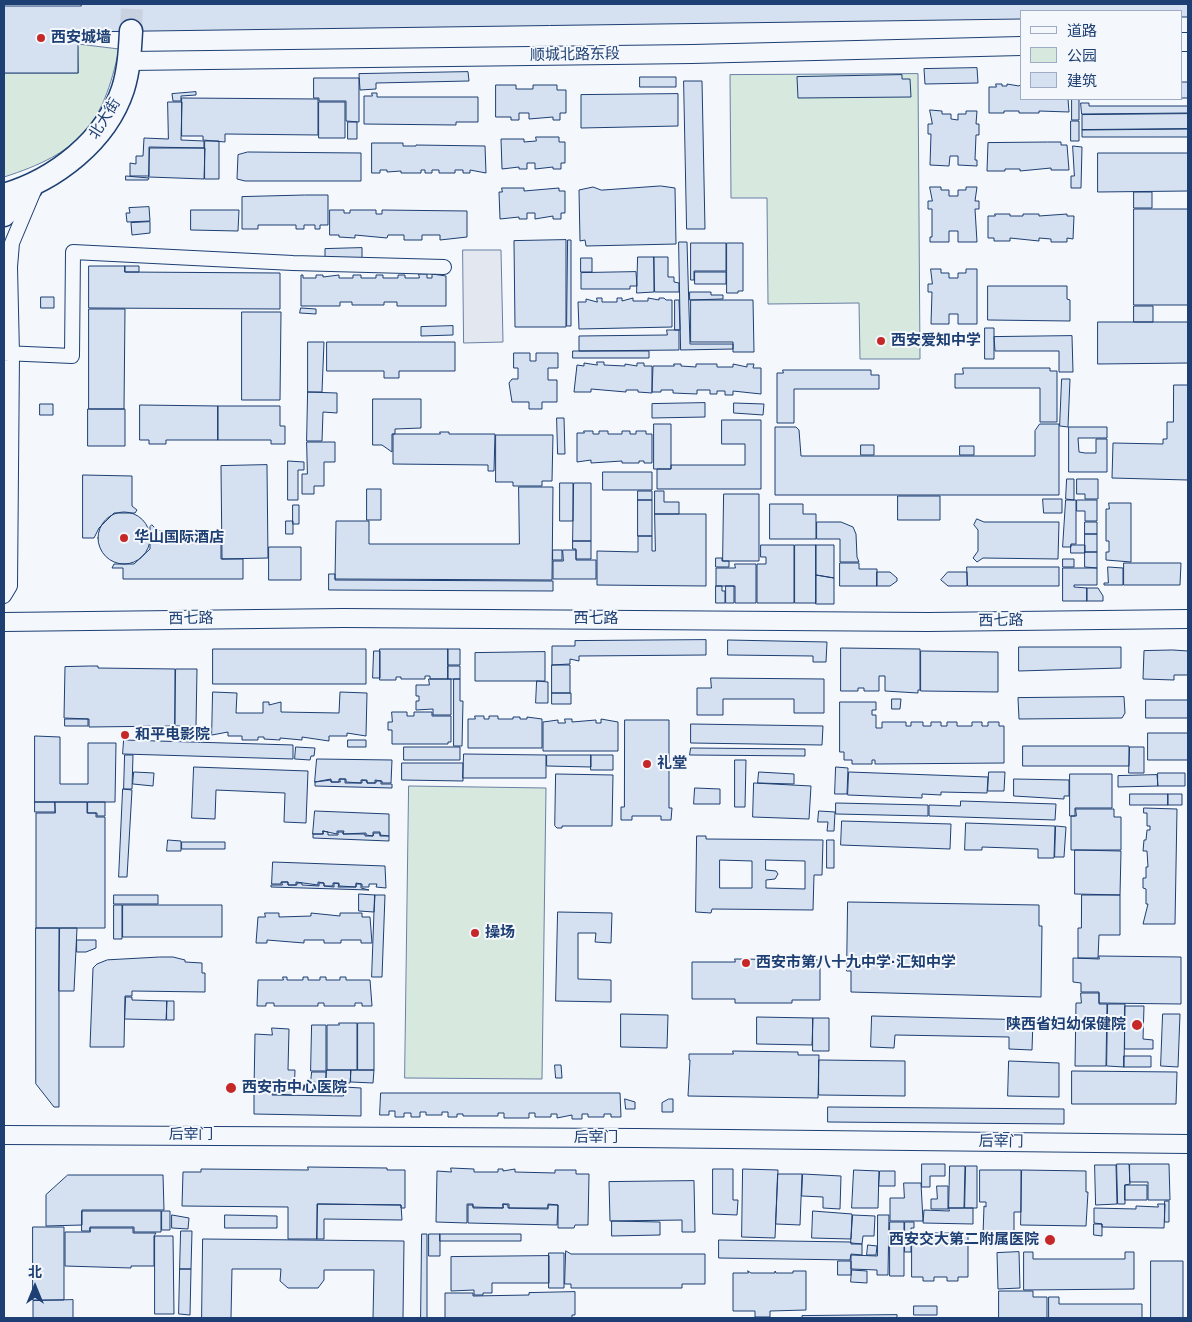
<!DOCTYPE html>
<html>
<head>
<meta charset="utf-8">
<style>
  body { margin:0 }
  #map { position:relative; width:1192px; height:1322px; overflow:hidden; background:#f4f7fb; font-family:Arial,"Noto Sans SC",sans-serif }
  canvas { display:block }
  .frame { position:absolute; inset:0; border:5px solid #1d3f73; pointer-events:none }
  .legend { position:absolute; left:1020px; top:10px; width:162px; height:90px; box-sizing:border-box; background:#f4f7fb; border:1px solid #9eadc5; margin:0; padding:6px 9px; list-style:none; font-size:15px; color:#1d3f73 }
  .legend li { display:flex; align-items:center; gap:10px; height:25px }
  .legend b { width:25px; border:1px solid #9eadc5 }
  .north { position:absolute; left:10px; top:1262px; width:50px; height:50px; -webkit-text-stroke:4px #f4f7fb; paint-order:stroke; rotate:0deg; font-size:14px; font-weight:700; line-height:20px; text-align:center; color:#1d3f73 }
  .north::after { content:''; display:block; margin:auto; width:18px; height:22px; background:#1d3f73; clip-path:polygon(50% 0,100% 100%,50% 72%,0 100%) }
</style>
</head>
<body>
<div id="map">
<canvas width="1192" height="1322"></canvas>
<div class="frame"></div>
<ul class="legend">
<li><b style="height:6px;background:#f4f7fb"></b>道路</li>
<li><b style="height:14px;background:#d7e8df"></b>公园</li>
<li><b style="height:14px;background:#d5e0f0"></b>建筑</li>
</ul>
<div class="north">北</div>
</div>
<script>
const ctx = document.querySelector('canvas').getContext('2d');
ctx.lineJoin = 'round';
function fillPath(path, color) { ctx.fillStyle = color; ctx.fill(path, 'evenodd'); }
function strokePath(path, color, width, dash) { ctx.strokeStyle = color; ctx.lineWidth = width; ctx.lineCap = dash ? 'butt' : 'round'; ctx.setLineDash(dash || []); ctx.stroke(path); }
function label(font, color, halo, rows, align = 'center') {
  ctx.font = font + ' Arial,"Noto Sans SC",sans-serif'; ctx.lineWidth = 4; ctx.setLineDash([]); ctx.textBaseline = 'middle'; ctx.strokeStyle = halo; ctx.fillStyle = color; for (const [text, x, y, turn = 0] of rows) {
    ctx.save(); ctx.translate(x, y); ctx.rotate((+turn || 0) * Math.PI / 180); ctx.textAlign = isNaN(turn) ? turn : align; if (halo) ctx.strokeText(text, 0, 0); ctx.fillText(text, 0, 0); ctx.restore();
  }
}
const green = new Path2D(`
  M78 44 119 49C103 126 79 153 4 177V73H78Z
  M918 74 920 359H860L859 303 768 304 767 198H731L730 75Z
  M409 786 546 788 542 1079 405 1078Z`);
const parking = new Path2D(`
  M463 250H501L503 342 464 343Z`);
const building = new Path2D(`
  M81 4H1188V17H1181V11H1021V19L78 32V73H4V6H81Z
  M977 68 978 83 925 84 924 69Z
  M468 72 469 81 376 83V89L360 90 359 74Z
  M902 75V79H910L911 97 798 98 797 77Z
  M640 77H676V87H640Z
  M314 78H359V122L346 121V101H319V98H314Z
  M684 81H702L705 229H687Z
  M1181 82H1188V98H1181Z
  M996 84H1002V86H1007V84L1019 86 1021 84V99H1068L1069 112 1039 111V113H1019V111H1004V113H989V87H996Z
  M496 85H516V89H533V85H557V90H566V113H560V120H553V117L529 119V113H519V120H511V117H496Z
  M196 92V95L181 96V101H173L172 94Z
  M372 93H377V97H478V122H456V125L364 124V96H372Z
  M678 94V126L581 128V95Z
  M182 98 318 99V135L225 134V142L203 140V136H182Z
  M1072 99H1079V120H1072Z
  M168 102H182L181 140 204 141V148L149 147V176H130V163L136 164V156H143L144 138 168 139Z
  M319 102H345V138H319Z
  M1081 103H1089V106H1188V113L1082 114Z
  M930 110 942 111V114H951V119L958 120V114H966V111H977L976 124H979V135H976L975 160H977V166L958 165V156H950L949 166 930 165 931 134H928V124H932Z
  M1188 114V129L1082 130V115Z
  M1071 121H1079V141H1071Z
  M348 122H357V139H348Z
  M1188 129V137H1082V130Z
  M536 137H559V142H565V163H561V169H553V167L535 169V163H527V169H519V167L502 169 501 139H524V142L536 141Z
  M205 141H219V179H205Z
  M1048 142H1061V145H1067L1069 170H1051V168L1020 171V169H1005V171H987L988 143Z
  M372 143H403V146H416V145L485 146 486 173 470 170V173H463V170H455V173H439V170H432V173H425V170H421V173H401V171L387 172V170H380V173H372Z
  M1073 146 1082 147 1081 188H1071V176H1074Z
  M150 148H205L204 179 149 177Z
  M248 152 361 153V181H245L237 179 238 155Z
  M1098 153H1188V191L1098 192Z
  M126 176 149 178 148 180H126Z
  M661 186 675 188 676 244 586 246 585 240 580 241 579 190 593 187 601 190Z
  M930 187H941V190H949V196H958V190H966V187H977L975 201H979V209H975L977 242H958V231H949V242H930V237H932V209H928V201H932Z
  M502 188H524V191L559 188V191H565V213H561V219H553V216L535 219V213H527V219H519V217L500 219 499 192H502Z
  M1134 192H1152V208H1134Z
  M305 195H328V225H320V229H315V225H304V229H296V225H258V229H242V197Z
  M149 207 150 221 127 222 126 213H130L129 208Z
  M1134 209H1188V305H1134Z
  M191 210H239L238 231 191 230Z
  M330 210H344V213H350V210H376V214H382V210L467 211V237L440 240V235H422V240H404V235H388L387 238 355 235V238L339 237V235H330Z
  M995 214H1010V216H1023V214H1039V216L1067 214V216H1074L1073 239 1067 238V242H1051V239L1039 238V241L1010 238V241H994V238H988V216H995Z
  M150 222V233L132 235 131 223Z
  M566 240V327H515L514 241Z
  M568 240H571V326H567Z
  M679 242H687L690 344H733V349L681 350Z
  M691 243H726V271H694V280H691Z
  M727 243H743V291H738V293H727Z
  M362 248V259L325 260V249Z
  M638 257H654V292L637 293Z
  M654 257H668V277H674V282L679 283V292H655Z
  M581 258H592V272H581Z
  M89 266H125V272L280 273V309L89 308Z
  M125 266H139V272H125Z
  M931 269H941V273H949V278H958V273H966V269H977V324H958V314H949V324H931L932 292H928V284H932Z
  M636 272 637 286H630V289H581V273Z
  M695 272H726V284H695Z
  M419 274H427V278H432V274L446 276V306H397V302H384V305H352V302H340V306H301V275H303V278H316V275H323V277L339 275V278H353V275H361V278H376V275H383V278H398V275H405V278H419Z
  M988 286H1067V299L1070 300V321L988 320Z
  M690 292H711V295H723V299L690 300Z
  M41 297H54V308H41Z
  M597 298H602V302H617V298H622V301L633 298V301H648V298L659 300V298H664L666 300H672V327L579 329 578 302H586V299L597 302Z
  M675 300H679L680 330H675Z
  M691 300H753L754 352H733V342H691Z
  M1134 306H1153V322H1134Z
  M301 308 316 309V314L300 313Z
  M89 309H125L124 409H89Z
  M242 312H281L280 400H242Z
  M1098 322H1188V363L1098 364Z
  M453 326V335L421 336V327Z
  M985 328H994V359H985Z
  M667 330H679V350L579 351V336L667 335Z
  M1072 336 1073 372H1059V351H995L994 337Z
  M308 342H324L322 392H308Z
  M327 342H455V371H399V378H384V371H327Z
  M573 351H649V358H573Z
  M514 353H530V361H536V353H558V368H548V380H557V402H542V409H529V402H512L509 383 512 379H518V368H514Z
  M597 362H604V365L625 366V364L637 366V363H644V366H652V393L638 392V390H626V392L591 389V392H574L577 365 584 366V363L597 365Z
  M674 364H681V366L696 367V364H717V367H733V364L747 367V364H754L753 368H761V394L733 391V395H725V391H717V394H710V390H697V394L673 393V390H661V392H652L653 366H674Z
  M963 368H1050V371H1057V422H1040V388H955V374H963Z
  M783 370H871V375H879V389H794V423H777V373H783Z
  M1062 379H1070L1068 427 1060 426Z
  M1174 385H1188V480L1112 478 1113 443 1163 444V439H1167V422H1173Z
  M308 392 337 393V413L323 412 322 441H307Z
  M373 399H421V428L395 429V434H392V452L382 445H373Z
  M705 403V417L652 418V404Z
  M734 403 764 404 763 415 734 413Z
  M40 404H53V415H40Z
  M140 405 218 406V440H166V444H149V440H140Z
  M218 406H280V426H285V444H271V440H218Z
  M88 409H125V446H88Z
  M557 418H564L565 454H558Z
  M722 420H761V489H657V469H671V465H745V444H722Z
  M654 424H671V469H654Z
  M1040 424H1059V495H775V427H796L799 430 801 456H1035V431Z
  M1069 427H1107V438H1078L1079 452 1085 453H1096V439H1107V472H1069Z
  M584 431H593V434H599V431H608V434H622V431H630V434H636V431H646V434H652V463H644V461H639V463H622V461L591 463V460L577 462V433H584Z
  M440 432H449V434H495L494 471H488V465L393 464V434H440Z
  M496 435H553L552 481H542V486H513V482H496Z
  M307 442H335V462H324V486H314V494H302V474H307Z
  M861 445H874V455H861Z
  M960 446H974V455H960Z
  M288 461 304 462V470H298V500H288Z
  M267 465 268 558 222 559 221 466Z
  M603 472H652V490H603Z
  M83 475 132 476V506L137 510 135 513H114L99 528 94 538H83Z
  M1067 479H1074V500L1066 499Z
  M1077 479H1098V499H1085V494H1077Z
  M560 483H573V521H560Z
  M574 483H591V541H573Z
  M519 487H553L552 580 335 579 336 521H369V544H519Z
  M367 489H381V520H367Z
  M638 491H652V500H638Z
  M655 491H664V502H679V514H655Z
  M724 494H759V561H723Z
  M898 496H940V520H898Z
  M1043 499H1062V513H1044Z
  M638 500H652V536H638Z
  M1066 500H1076V544H1071V547H1063Z
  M1077 500H1097V521H1085V511H1077Z
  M1109 503H1131V562L1106 560V552H1109V541H1106V509H1109Z
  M770 504H803V514H816V539H770Z
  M293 505H299V524H293Z
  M98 538a26 26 0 1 1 52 0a26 26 0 1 1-52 0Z
  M655 514H706V586L597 585V551L638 552V536H652V551H655Z
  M977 519 984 522H1059L1058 559 983 558 977 562 973 558 978 551V530L974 525Z
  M286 521H293V534H286Z
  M817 522H841L853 527 856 534 857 557 859 562H840V539H817Z
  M1085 522H1097V534H1085Z
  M152 525 158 531H221V559H243V579H123V568H112L114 564H134L150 549V527Z
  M1085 534H1097V552H1085Z
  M573 541H591V559H576V549H573Z
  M761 545H794V603H757V564H766V557H761Z
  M795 545H816V603H795Z
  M816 545H834V578L816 575Z
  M1071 545H1085V553H1071Z
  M269 547H301V580H269Z
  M553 550H562V560H553Z
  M563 550H576V560H596V579H553V561H563Z
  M1085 552H1097V568L1085 567Z
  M716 558H722V561H729V567H716Z
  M1063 559H1074V567H1063Z
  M840 563H859V569H877V586H840Z
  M1124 563H1181L1180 585H1124Z
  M735 564H756V603H735V586H716V568H735Z
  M967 567H1059V586H968Z
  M1108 567 1123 568V585H1104V583H1108Z
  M1063 568H1097V585H1074V587L1087 588V601H1063Z
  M877 572H890L897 578V581L890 586H877Z
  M948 572H967V586H948L941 580Z
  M329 574H335V580L553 581V591L329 590Z
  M816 575 834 578V604H816Z
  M716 586H722V591H725V603H716Z
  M726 586H734V603H726Z
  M1087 588H1098L1103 596V601H1087Z
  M706 640V655L579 656V661L570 659V664L552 665V646H575V641Z
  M728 640 827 642 826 662H813V656L728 655Z
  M1019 647H1121V668L1019 671Z
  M841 648 920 649V690H918V693L885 691V676H879V691H864V688H858V691H841Z
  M213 649H366V684H213Z
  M380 649H448V679H430V676H425V679H401V677H396V680H380Z
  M448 649H460V665H448Z
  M1173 650 1188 651V675H1174V680L1143 679 1144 651Z
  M374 651H380V678H373Z
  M921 651 998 652V692L921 691Z
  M545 652V681H475V653Z
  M552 665H570V693H552Z
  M90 666H98V668L175 669V726L89 727V719L64 718 65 667Z
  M448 666H460V679H448Z
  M176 669H197L196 726H175Z
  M711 678 824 679V713H794V699H723V715H697V688H711Z
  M429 679H451V715H433V709L416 710V701H419V696H416V685H429Z
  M454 679H460V701H463L462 746H454Z
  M537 681 548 682V703H536Z
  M213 692 237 693 236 713H263V702H269V705L281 702V712L339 713 340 692 367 693 366 736 347 733V736H329V741L302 737V740L280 738V740L264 739V737H258V740H242V736H228V732L212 735Z
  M552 693H571V704H552Z
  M1124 697 1125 713 1122 718 1019 719 1018 698Z
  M892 699H901L900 709H892Z
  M1146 700H1188V718H1146Z
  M840 702H876V710H872V715H876V728H882V722H906V726H911V722H923V726H931V722H941V726H947V722H957V726H972V722H982V726H988V722H999V726H1004V763L875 764V760H872V764H852V760H844V752H840Z
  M392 712H407V716H414V712H432V716H451V742H448V744H392V730H388V722H392Z
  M475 716H484V719H489V716H498V719H513V717H520V719H527V717L542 719V748H468V719H475Z
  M65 719H88V726H65Z
  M565 719H572V722L596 720V723H601V719L618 722V751H543V722L558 720V723H565Z
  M625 720H669V808H672L671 820H661V816H632V820H621V807H624Z
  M691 724 823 726 822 745 691 743Z
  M1148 733H1188V760H1148Z
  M35 736 60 737V784H88V743H116L115 802H35Z
  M124 740 293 745V759L123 754Z
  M348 740H366V747H348Z
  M1023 746H1129V766H1023Z
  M296 747 315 748 314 756H311L310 760 295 759Z
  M404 747H460V760H404Z
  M1130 747H1144V773H1129Z
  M691 748 805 749V756L690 755Z
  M464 754 546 755V778H463Z
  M125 755H133L132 789H124Z
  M547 755H591V767L547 766Z
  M591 755H613V770H591Z
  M317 759 392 760 391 783H382V781L375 780V783H367V780H361V783L346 782V779H339V782H331V779L315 782Z
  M735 760H746L745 807H735Z
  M402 763H463V781L402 780Z
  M194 767 308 771 306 823 284 822 285 793 216 790 215 819 192 818Z
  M836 767 848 768 847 794H835Z
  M134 772 154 773 153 786 133 784Z
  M759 772 794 774V784L758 783Z
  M849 772 988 777 987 793 941 792V795L922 794V798L848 795Z
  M989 772H1005L1004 791H988Z
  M1158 773H1185V786H1158Z
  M556 774 613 775 612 826H562V828H557L555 826Z
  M1070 774H1112V808H1075V816H1070Z
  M1157 775 1158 786 1118 787V776Z
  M340 779H345V783H362V780L367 781V783H376V781H381V784H392V788L315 786V782L331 780V782H340Z
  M1014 779 1069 780V796H1064V799L1014 796Z
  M754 783 811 786 809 819 753 817Z
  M695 788 720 789V804H694Z
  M123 789 132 790 127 877H119Z
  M1130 794H1168V805H1130Z
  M1168 794H1182V805H1168Z
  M961 801 1056 804 1055 820 929 816V805L960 806Z
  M35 802H55V812H35Z
  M55 802H87V813H96V817H105V928H36V813H55Z
  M88 802H105V816H97V813H88Z
  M836 803 928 805V816L836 814Z
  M1144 808 1177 809 1175 924H1143L1148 904H1146V889L1143 888V878H1146V867H1148L1147 851H1143L1144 840H1146L1147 830H1150V826H1147V813H1144Z
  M1076 809H1114V817H1121V850H1071V816H1076Z
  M315 811 389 814V836L380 835V832H373V836L366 835V833L343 834 344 831H337V834L323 831V834H313Z
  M819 811 835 812 834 831H827L828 822H818Z
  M842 821 951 824 950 849 841 845Z
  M966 823 1055 826 1054 858H1038V849L982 847V850H965Z
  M1056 826 1066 827 1064 857H1055Z
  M323 831 328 832V835H338V832H343V834H365V836H373L374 833H380V836H389V841L313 838V834H323Z
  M697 836H706V839L823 840 822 875H814L813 910 712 909 711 913 696 912ZM720 860 752 861V888H720ZM766 860 805 861V889L766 888V880L775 879 778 874 776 871 766 870Z
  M168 840 181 841V851H167Z
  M827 840H834V868H827Z
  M182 842H225V849H182Z
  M1075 850 1121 851 1120 895 1075 894Z
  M273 862 385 866 386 888 376 887 377 884H369V887H362V884L356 883V887L339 886V883H333V886H324V883L318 882V885L296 882V885H288V882H281V884H272Z
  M282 882H288V885H297V883H302V885L319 886V883H324V886L334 887V883L339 884 338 887H356V884H361V888L369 890 271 887V885H282Z
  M359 894 375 895 374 912 359 911Z
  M114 895H158V904H114Z
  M375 895H385L382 977H372Z
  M1082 895H1120V935H1099L1098 958H1078V928H1081Z
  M848 902 1039 905V926H1042L1041 997 851 992V971H847Z
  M114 905H122V939H114Z
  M123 905H222V937H123Z
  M558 912 612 913 611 943 595 942 596 933H578V979L611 980V1002L556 1001Z
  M265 913H279V917L311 916V913L340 916V913H362V917H370L372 943H361V940H341V943H324V940H304V943L267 940V943H256L258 917H265Z
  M36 928H59V1107H54L36 1084Z
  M60 928H77L74 991H59Z
  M77 940H96V948L86 952H77Z
  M1099 956 1181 957V1004L1099 1003V992H1081V983L1073 982V958L1099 959Z
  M160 957H173L185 960V962L202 963V973H205V992L132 991V996H125L124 1047H90L93 968 97 964 107 960Z
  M735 959 820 960V1000H792V1003H735V999H692V962H735Z
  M283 977H287V980H303V977H308V980H320V977H326V980H340V977H346V980H370L372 1006H362V1003H355V1006H324V1003H318V1006H274V1003H266V1006H257L258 980H283Z
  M1081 993H1099V1004H1107L1106 1066H1075L1076 1003H1081Z
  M126 997H132V1000L167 1001 166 1020 125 1019Z
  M167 1001H174V1020H167Z
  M1108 1004H1125L1124 1067 1107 1066Z
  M1125 1006H1144L1143 1039 1153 1040V1049H1125Z
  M621 1014 668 1015 667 1048 621 1047Z
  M1163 1014H1180L1178 1067 1161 1066Z
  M872 1016 1033 1020 1032 1050 1009 1049V1037L895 1035 894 1048 871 1047Z
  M757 1017 813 1018 812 1045 757 1044Z
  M813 1018H829V1051H813Z
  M339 1023H357V1070H327V1025H339Z
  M358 1023H374V1070H358Z
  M312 1025H326V1071H311Z
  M272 1028 289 1029 288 1070H295L294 1095 272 1094V1091L254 1090 255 1034 272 1035Z
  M733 1051 798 1052V1055H819L818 1098 688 1096 690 1060H689V1054H733Z
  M1124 1056H1151V1067H1124Z
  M819 1060 905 1061V1096L819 1095Z
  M1009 1061 1059 1063V1097L1008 1096Z
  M555 1065H561L562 1078H556Z
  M327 1070H351L350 1083 326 1082Z
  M351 1070H374L373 1083 351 1082Z
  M1072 1071 1177 1072 1176 1104H1072Z
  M312 1072H326V1083L311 1082Z
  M344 1087 361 1088V1116L254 1114V1091H272V1095L343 1096Z
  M381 1093H620L621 1117H611V1114H604V1117H588V1114H582V1119H572V1115L557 1118V1114H551V1117H535V1113H529V1118H504V1113H498V1116H463V1114H457V1117H448V1112H442V1115H426V1112H420V1117H411V1113H404V1117H395V1111H389V1115H380Z
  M625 1099 635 1102V1109H626Z
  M669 1099H673V1112H662V1103Z
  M828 1107 1064 1109V1124L828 1122Z
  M922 1164H945V1176H930V1187H922Z
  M1117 1164H1129L1130 1184 1125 1185V1204H1118Z
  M1130 1164H1169L1170 1200H1148V1182H1130Z
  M1095 1165H1116L1117 1204 1096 1205Z
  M950 1166H965L964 1208H949Z
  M966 1166H977V1208H965Z
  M308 1167 387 1168V1170H405V1208H401V1205L317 1204V1239H288V1207L182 1206 183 1172H201V1169L308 1170Z
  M451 1168 474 1169V1172H498V1169H503V1171L515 1169V1172L555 1173V1170H576V1174H589L588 1225H575L574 1228H558V1205L548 1204V1208H509V1204H503V1208L473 1207V1204H467V1223L436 1222 437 1171 451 1172Z
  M713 1169H733V1200H738L737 1215 713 1214Z
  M743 1169 778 1170 775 1238 742 1237Z
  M854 1170 879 1171 878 1208H852Z
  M980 1170H1021V1212H1014V1235H983L984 1206 986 1207V1202H980Z
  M1022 1170 1086 1171V1192H1088L1086 1226 1021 1225Z
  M880 1171H895V1186H879Z
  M778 1174H802L800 1225 776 1224Z
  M803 1174 841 1176 840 1209 823 1208V1197L802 1196Z
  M68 1175H163L164 1210H82V1225L46 1226V1195Z
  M694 1181 695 1232H682V1220L610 1221 609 1182Z
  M904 1183H921L923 1221H890V1198H904Z
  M1125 1185H1147V1200H1125Z
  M937 1186H948V1209H931V1199H937Z
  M1165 1201H1169V1222H1165Z
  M318 1204 401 1205 402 1220 324 1219V1239H317Z
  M503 1204 508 1205V1208L548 1209V1205H558L557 1225 468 1223V1205H473V1208H503Z
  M1158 1204H1165L1164 1228 1102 1227V1224L1094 1223V1208L1136 1209V1206L1158 1207Z
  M949 1208H973V1224L923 1223 924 1210 949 1211Z
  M82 1211H161V1232H134V1227H90V1231H82Z
  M162 1211H170V1230H162Z
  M813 1211 852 1214 851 1239 812 1238Z
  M172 1215 189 1218 188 1229 172 1228Z
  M225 1215 277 1216V1228H225Z
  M853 1215 875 1216 874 1236H863L862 1244 851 1243Z
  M878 1215H889L888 1275H877V1270L851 1269V1255L877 1256Z
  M612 1221 660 1222V1235L612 1236Z
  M890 1222H904V1238H890Z
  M905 1222H914V1228H911V1252H905Z
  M1094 1224H1102V1236L1094 1235Z
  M33 1227H64V1300H33Z
  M90 1228H133V1233H156L154 1236V1266H131V1268L65 1266V1232H90Z
  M181 1231H192L191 1269H180Z
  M912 1233H968V1277H958V1281H947V1277H934V1281H923V1277H912Z
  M422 1234H427V1318H421Z
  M429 1234H440V1256H429Z
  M440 1234H521V1241H440Z
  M155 1236H173L174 1314H155Z
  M890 1238H904V1276H890Z
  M203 1239 404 1241 403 1318H373L374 1270H324V1280L318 1288H288L280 1281 281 1269H232L231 1318H202Z
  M719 1240 851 1242V1244H862V1255L851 1254 850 1260 719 1258Z
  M868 1245 877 1246 876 1255H867Z
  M566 1251 571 1254H705V1284H682V1288H571V1284H565Z
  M1019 1252 1020 1288 998 1289 997 1253Z
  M1024 1252H1033V1259H1125V1252H1134V1289L1024 1290Z
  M549 1253H564V1288H549Z
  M549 1256V1283H492V1293H483V1295H474V1290L451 1291V1257Z
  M838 1261H851V1275H838Z
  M1151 1261H1183V1318H1151Z
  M180 1269H191L190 1315 179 1314Z
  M852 1270 867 1271V1283L851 1282Z
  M748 1271 751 1273H775V1271L776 1273H793V1271H806V1310L770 1311V1317H755V1311H733V1273H748Z
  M999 1291H1033V1297H1047V1318H999Z
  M575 1292V1315H572V1318H445V1293H473V1296L529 1295V1293Z
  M1049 1297H1059V1304H1142V1318H1049Z
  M73 1300V1318H33V1301Z
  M914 1306H937V1315H914Z
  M897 1315V1318H802V1316Z`);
const primaryTunnel = new Path2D(`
  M131 31 132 4`);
const minor = new Path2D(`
  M4 353 72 356 73 252 293 263 444 267
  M4 596 10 586 12 354 10 267 12 243 33 193`);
const tertiary = new Path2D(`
  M1181 42H1188
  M129 61 692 54 1021 46
  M4 622 343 618 928 622 1188 619
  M4 1135 636 1138 1188 1144`);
const primary = new Path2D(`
  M4 195C55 180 106 141 123 89 129 70 130 50 131 31
  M4 215 31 188`);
const markers = [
  [41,38,5,"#c62828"],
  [881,341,5,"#c62828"],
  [124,538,5,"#c62828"],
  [125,735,5,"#c62828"],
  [647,764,5,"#c62828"],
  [475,933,5,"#c62828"],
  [746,963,5,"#c62828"],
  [1137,1025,6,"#c62828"],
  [231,1088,6,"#c62828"],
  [1050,1240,6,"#c62828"]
];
const poiNames = [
  ["西安城墙",51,38],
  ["西安爱知中学",891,341],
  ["华山国际酒店",134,538],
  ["和平电影院",135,735],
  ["礼堂",657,764],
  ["操场",485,933],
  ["西安市第八十九中学·汇知中学",756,963],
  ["陕西省妇幼保健院",1126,1025,"right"],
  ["西安市中心医院",242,1088],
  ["西安交大第二附属医院",1039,1240,"right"]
];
const streetNames = [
  ["顺城北路东段",575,55,-1],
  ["北大街",105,119,-58],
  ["西七路",191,619,-1],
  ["西七路",596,619],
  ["西七路",1001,621,-1],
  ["后宰门",191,1135],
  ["后宰门",596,1138],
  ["后宰门",1001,1142,1]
];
fillPath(green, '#d7e8df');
strokePath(green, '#687fa3', 1);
fillPath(parking, '#e3e8f0');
strokePath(parking, '#687fa3', 1);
fillPath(building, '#d5e0f0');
strokePath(building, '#1d3f73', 1);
strokePath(primaryTunnel, '#c9d2e0', 22, [22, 11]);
strokePath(minor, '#1d3f73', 16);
strokePath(tertiary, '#1d3f73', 20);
strokePath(primary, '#1d3f73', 25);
strokePath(minor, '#f4f7fb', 14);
strokePath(tertiary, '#f4f7fb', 18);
strokePath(primary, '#f4f7fb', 22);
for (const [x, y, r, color] of markers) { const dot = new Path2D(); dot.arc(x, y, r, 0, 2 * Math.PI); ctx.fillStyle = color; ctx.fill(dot); strokePath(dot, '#f4f7fb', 2); }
label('bold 15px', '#1d3f73', '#f4f7fb', poiNames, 'left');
label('15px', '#1d3f73', '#f4f7fb', streetNames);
</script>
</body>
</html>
